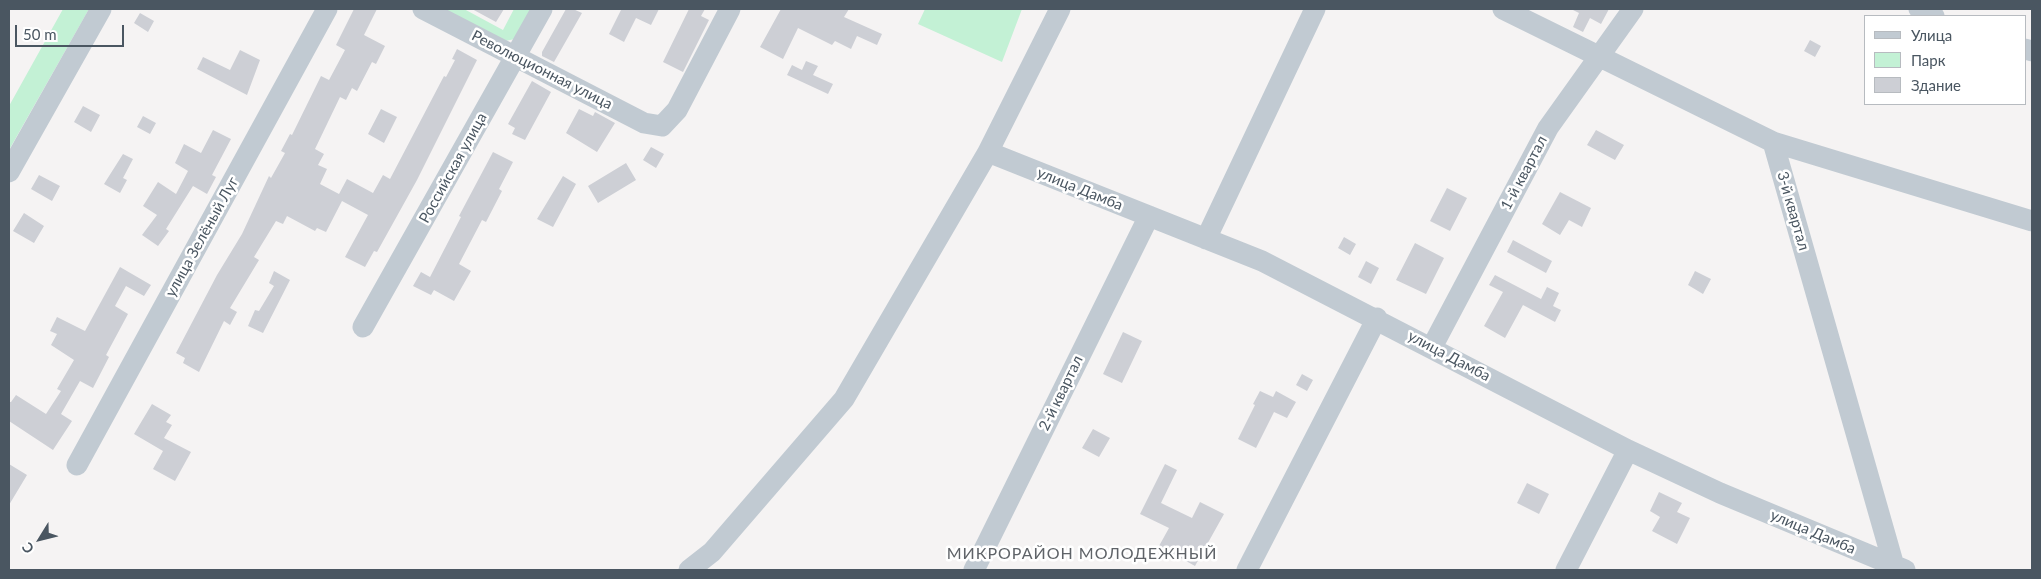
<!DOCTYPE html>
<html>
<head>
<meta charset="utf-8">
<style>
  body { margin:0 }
  #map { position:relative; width:2041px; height:579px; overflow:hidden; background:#f5f3f3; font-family:Lato,sans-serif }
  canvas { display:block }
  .frame { position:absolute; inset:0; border:10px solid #4a5661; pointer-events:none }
  .legend { position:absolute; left:1864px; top:15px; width:162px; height:90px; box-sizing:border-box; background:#fff; border:1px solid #b7bbc0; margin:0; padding:6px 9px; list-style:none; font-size:15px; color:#4a5661 }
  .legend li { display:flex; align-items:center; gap:10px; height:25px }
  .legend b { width:25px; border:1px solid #b7bbc0 }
  .north { position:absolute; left:15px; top:514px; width:50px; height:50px; -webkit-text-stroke:4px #fff; paint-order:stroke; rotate:234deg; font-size:14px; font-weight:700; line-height:20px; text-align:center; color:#4a5661 }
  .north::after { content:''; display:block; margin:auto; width:18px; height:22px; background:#4a5661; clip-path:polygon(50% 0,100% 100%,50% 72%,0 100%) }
  .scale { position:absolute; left:15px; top:25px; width:109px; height:22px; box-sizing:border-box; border:2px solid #4a5661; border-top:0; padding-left:6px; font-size:15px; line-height:18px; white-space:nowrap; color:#4a5661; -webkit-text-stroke:4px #fff; paint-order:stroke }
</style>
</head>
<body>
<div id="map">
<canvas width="2041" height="579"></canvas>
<div class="frame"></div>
<ul class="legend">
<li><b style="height:6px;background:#c1cad2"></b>Улица</li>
<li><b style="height:14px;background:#c3f1d5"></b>Парк</li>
<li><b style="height:14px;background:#cdcfd5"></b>Здание</li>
</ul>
<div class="north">С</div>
<div class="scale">50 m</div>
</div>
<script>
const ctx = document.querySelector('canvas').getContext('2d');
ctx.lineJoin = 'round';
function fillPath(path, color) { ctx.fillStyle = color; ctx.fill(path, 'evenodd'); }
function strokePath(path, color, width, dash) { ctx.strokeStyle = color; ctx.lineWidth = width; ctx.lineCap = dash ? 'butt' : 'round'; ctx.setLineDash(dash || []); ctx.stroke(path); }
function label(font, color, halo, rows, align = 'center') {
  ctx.font = font + ' Lato,sans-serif'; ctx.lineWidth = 5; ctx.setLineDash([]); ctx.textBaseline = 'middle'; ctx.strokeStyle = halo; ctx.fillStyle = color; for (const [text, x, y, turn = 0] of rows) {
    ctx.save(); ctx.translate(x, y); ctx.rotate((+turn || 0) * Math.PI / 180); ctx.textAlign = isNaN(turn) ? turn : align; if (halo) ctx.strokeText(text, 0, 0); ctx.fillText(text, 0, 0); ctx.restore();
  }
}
const green = new Path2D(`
  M63 9H89L9 150V106Z
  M442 9H464L503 30 514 9H532L515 39 505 41Z
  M925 9H1022L1002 62 918 24Z`);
const building = new Path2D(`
  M354 9H377L364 35 385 46 376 64 372 62 357 91 352 88 346 100 340 97 315 149 324 154 318 165 327 169 320 184 339 194 347 179 373 193 383 175 390 179 444 76 446 77 455 60 452 59 457 49 477 60 417 180 377 252 374 251 365 267 345 257 368 215 342 201 326 232 317 228 315 231 287 216 283 224 276 221 254 257 259 260 230 308 237 312 230 325 224 321 199 372 183 363 185 358 176 353 217 275 242 234 269 176 271 178 285 153 281 151 290 134 292 135 321 76 329 80 345 50 336 45Z
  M472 9H504L496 22Z
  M566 9H573L582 13 554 62 542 56V52Z
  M618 9H659L651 25 636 18 624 42 609 34 621 10Z
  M689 9H705L701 16 709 20 683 72 663 62Z
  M781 9H849L844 17 882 34 877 45 857 36 851 49 835 41 832 45 798 28 783 59 760 47Z
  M1571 9H1609L1601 24 1590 18 1583 32 1573 27 1579 13Z
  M140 13 154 21 148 32 134 23Z
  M1810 40 1821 46 1815 57 1804 51Z
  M240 50 260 60 247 95 197 69 203 57 230 70Z
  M806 61 818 66 813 75 833 84 828 94 787 75 792 65 802 70Z
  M532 81 551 92 525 140 512 134 515 128 508 124Z
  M83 106 100 115 91 132 74 122Z
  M381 109 397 117 384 143 368 134Z
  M579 109 593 116 595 112 615 123 597 152 566 133Z
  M143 116 156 123 150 134 137 127Z
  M213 130 231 139 212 175 216 177 207 194 193 186 166 229 169 231 158 246 142 235 157 215 143 206 158 182 176 194 188 171 175 163 184 144 201 153Z
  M1596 130 1624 145 1615 160 1587 145Z
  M651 147 664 154 656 168 643 160Z
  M493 152 513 162 499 189 502 191 486 222 482 220 459 264 471 271 454 301 434 290 431 295 413 286 421 272 430 277 461 217 459 216Z
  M123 154 133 159 123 178 127 180 120 193 104 184Z
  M626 163 636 180 598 203 588 186Z
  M39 175 60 186 52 201 31 189Z
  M563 176 576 184 553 227 537 219Z
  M1447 188 1467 198 1450 231 1430 221Z
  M1560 192 1591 208 1582 227 1569 220 1560 235 1542 224Z
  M24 213 44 226 34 243 13 231Z
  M1344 237 1356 244 1350 255 1338 248Z
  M1513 240 1552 261 1546 273 1507 252Z
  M1415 243 1444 258 1426 294 1396 280Z
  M1366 261 1379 268 1371 284 1358 277Z
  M120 267 151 285 144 296 126 286 115 306 128 314 106 355 109 357 93 388 80 381 61 414 72 421 53 450 9 421V402H11L16 395 46 414 61 391 57 389 74 360 51 345 57 334 50 331 57 317 85 331Z
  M274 271 290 280 263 333 248 326 255 310 259 311 274 286 269 283Z
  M1695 271 1711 279 1703 294 1688 285Z
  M1495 275 1541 299 1547 287 1559 293 1553 306 1561 310 1555 322 1523 305 1505 338 1484 326 1503 292 1489 285Z
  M1123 332 1142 341 1122 383 1103 374Z
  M1302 374 1313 380 1307 391 1296 385Z
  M1260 391 1273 397 1276 391 1296 402 1287 418 1274 412 1256 448 1238 439 1255 405 1253 404Z
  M152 404 171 415 166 422 172 425 164 438 191 452 175 481 153 469 163 451 134 434Z
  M1093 429 1110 438 1099 457 1082 448Z
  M9 464 27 475 9 505Z
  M1165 464 1177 470 1161 503 1192 518 1200 502 1224 514 1195 566 1159 546 1169 528 1140 514Z
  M1527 483 1549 494 1539 514 1517 503Z
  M1659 492 1682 503 1677 512 1690 518 1677 544 1652 531 1660 517 1650 511Z`);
const minor = new Path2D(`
  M423 9 644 123 662 126 677 110 730 9
  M1503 9 1773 142 1894 566 1892 570
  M1919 9 1934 16
  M2025 49 2032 51
  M1773 142 2032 221
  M988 152 1262 261 1628 450 1720 493 1905 570
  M9 172 101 9
  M1206 239 1315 9
  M363 327 542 9
  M1432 347 1548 128 1633 9
  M77 465 327 9
  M689 570 712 552 844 399 988 152 1060 9
  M974 570 1149 216
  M1247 570 1377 318
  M1566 570 1628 450`);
const streetNames = [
  ["Революционная улица",542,70,27],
  ["Российская улица",453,168,-61],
  ["1-й квартал",1524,173,-62],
  ["улица Дамба",1080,189,22],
  ["3-й квартал",1793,211,74],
  ["улица Зелёный Луг",202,237,-61],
  ["улица Дамба",1449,356,28],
  ["2-й квартал",1061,393,-64],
  ["улица Дамба",1813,532,23]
];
const neighbourhoodNames = [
  ["МИКРОРАЙОН МОЛОДЕЖНЫЙ",1082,554]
];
fillPath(green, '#c3f1d5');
fillPath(building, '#cdcfd5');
strokePath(minor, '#c1cad2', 21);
label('15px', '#4a5661', '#fff', streetNames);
ctx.letterSpacing = '1px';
label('16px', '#5f6368', '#fff', neighbourhoodNames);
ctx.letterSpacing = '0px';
</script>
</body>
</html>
